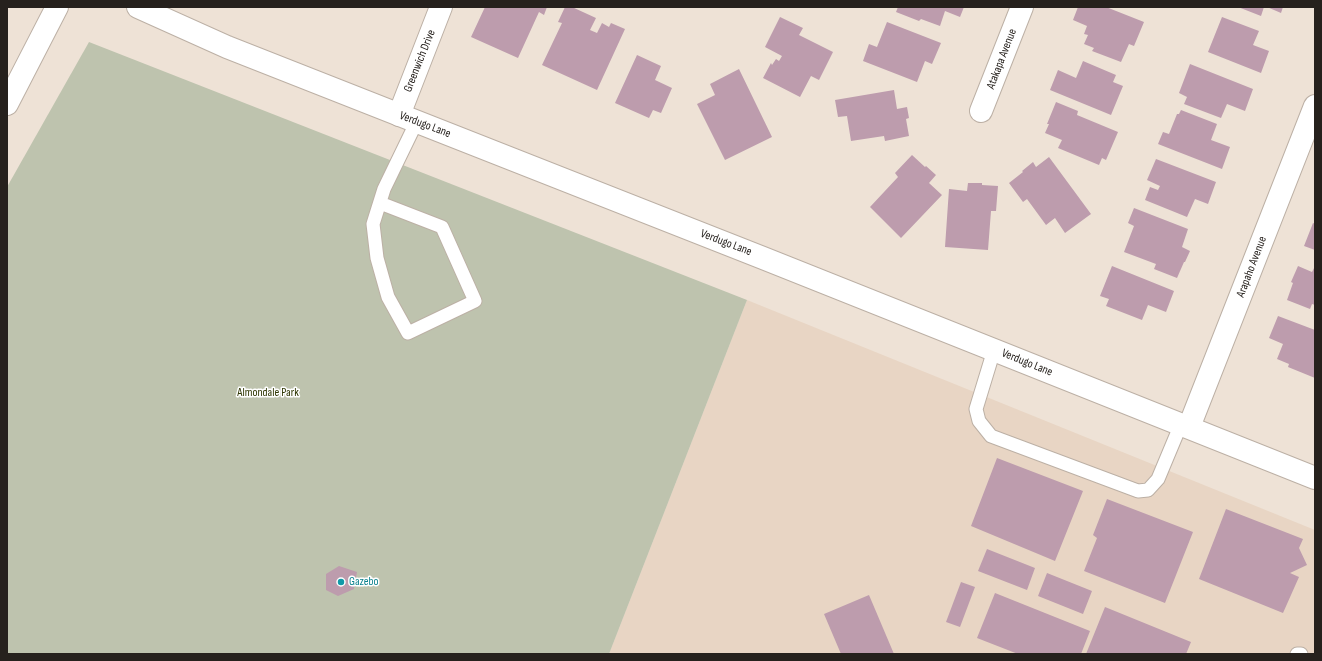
<!DOCTYPE html>
<html>
<head>
<meta charset="utf-8">
<style>
  body { margin:0 }
  #map { position:relative; width:1322px; height:661px; overflow:hidden; background:#eee2d6; font-family:"Sofia Sans Condensed",sans-serif }
  canvas { display:block }
  .frame { position:absolute; inset:0; border:8px solid #26211d; pointer-events:none }
</style>
</head>
<body>
<div id="map">
<canvas width="1322" height="661"></canvas>
<div class="frame"></div>
</div>
<script>
const ctx = document.querySelector('canvas').getContext('2d');
ctx.lineJoin = 'round';
function fillPath(path, color) { ctx.fillStyle = color; ctx.fill(path, 'evenodd'); }
function strokePath(path, color, width, dash) { ctx.strokeStyle = color; ctx.lineWidth = width; ctx.lineCap = dash ? 'butt' : 'round'; ctx.setLineDash(dash || []); ctx.stroke(path); }
function label(font, color, halo, rows, align = 'center') {
  ctx.font = font + ' "Sofia Sans Condensed",sans-serif'; ctx.lineWidth = 3; ctx.setLineDash([]); ctx.textBaseline = 'middle'; ctx.strokeStyle = halo; ctx.fillStyle = color; for (const [text, x, y, turn = 0] of rows) {
    ctx.save(); ctx.translate(x, y); ctx.rotate((+turn || 0) * Math.PI / 180); ctx.textAlign = isNaN(turn) ? turn : align; if (halo) ctx.strokeText(text, 0, 0); ctx.fillText(text, 0, 0); ctx.restore();
  }
}
const built = new Path2D(`
  M747 300 1315 530V654H609Z`);
const green = new Path2D(`
  M89 42 747 300 609 654H7V187Z`);
const building = new Path2D(`
  M485 7H547L544 15 539 12 518 58 471 37Z
  M565 7H572L596 18 590 30 597 33 602 23 609 27 611 23 625 29 597 90 542 65 562 23 558 22Z
  M898 7H964L960 17 945 11 940 26 921 19 919 21 896 12Z
  M1078 7H1106L1144 22 1134 46 1129 44 1121 62 1092 51 1094 48 1084 44 1088 35 1084 34 1087 26 1073 20Z
  M1238 7H1264L1261 16Z
  M1267 7H1283L1281 13Z
  M780 17 803 28 799 35 833 52 819 80 811 76 800 97 763 78 771 63 772 65 776 59 779 61 782 56 765 47Z
  M1222 17 1259 31 1253 45 1269 51 1261 73 1208 52Z
  M887 22 941 43 932 64 925 61 917 82 863 61 869 44 877 47Z
  M637 55 661 66 655 80 672 88 661 113 653 110 649 118 615 103Z
  M1083 61 1116 75 1113 82 1123 86 1111 115 1050 90 1058 70 1076 78Z
  M1190 64 1253 89 1245 111 1227 104 1221 118 1184 104 1187 97 1179 93Z
  M739 69 772 137 725 160 697 104 715 95 710 84Z
  M894 90 897 109 907 107 909 118 906 119 909 136 885 141 884 136 851 141 847 116 838 117 835 100Z
  M1056 102 1078 111 1077 115 1118 132 1106 160 1102 158 1099 165 1058 148 1062 140 1045 133 1049 124H1047Z
  M1181 110 1217 124 1211 140 1230 147 1222 169 1158 144 1163 132 1169 134 1177 114H1179Z
  M912 155 925 167 926 166 936 175 929 183 942 195 901 238 870 207 898 177 895 173Z
  M1049 157 1091 214 1065 233 1055 218 1046 225 1027 199 1023 202 1009 183 1023 172 1022 171 1033 162 1036 167Z
  M1156 159 1216 182 1208 204 1195 199 1187 217 1145 200 1150 187 1158 190 1160 186 1147 180Z
  M968 183H982V185L998 186 996 211H991L988 250 945 247 949 189 967 191Z
  M1134 208 1188 229 1182 247 1190 251 1185 262H1184L1177 278 1154 269 1156 264 1124 252 1134 226 1128 223Z
  M1313 223 1315 224V250L1304 246Z
  M1112 266 1174 291 1166 312 1148 305 1142 320 1106 306 1109 299 1100 296Z
  M1298 266 1312 272 1315 266V305L1312 304 1310 309 1287 300 1293 283 1291 282Z
  M1278 316 1315 330V378L1288 367 1289 364 1277 359 1283 344 1269 338Z
  M997 458 1083 491 1055 561 971 526Z
  M1107 499 1193 532 1165 603 1084 571 1097 538 1093 535Z
  M1226 509 1303 539 1299 548 1307 565 1290 573 1299 577 1283 613 1199 579Z
  M987 549 1035 568 1027 590 978 571Z
  M339 566 357 572 354 589 338 596 326 590V574Z
  M1047 573 1092 591 1083 614 1038 596Z
  M961 582 975 587 960 627 946 622Z
  M995 593 1090 631 1081 654H1018L977 638Z
  M869 595 894 654H841L824 614Z
  M1105 607 1191 642 1186 654H1086Z`);
const service = new Path2D(`
  M380 203 442 227 475 301 408 333 388 297 377 258 373 224 384 189 417 121
  M994 350 976 409 979 421 991 436 1138 491 1148 490 1158 479 1181 424
  M1297 654H1301`);
const minor = new Path2D(`
  M7 104 57 7
  M981 111 1022 7
  M399 115 441 7
  M1189 427 1315 106`);
const tertiary = new Path2D(`
  M138 7 227 47 763 258 1315 478`);
const markers = [
  [341,582,4,"#0f9aa8"]
];
const streetNames = [
  ["Atakapa Avenue",1002,59,-69],
  ["Greenwich Drive",420,61,-68],
  ["Verdugo Lane",425,125,21],
  ["Verdugo Lane",726,243,21],
  ["Arapaho Avenue",1252,267,-69],
  ["Verdugo Lane",1027,363,22]
];
const parkNames = [
  ["Almondale Park",268,393]
];
const cultureNames = [
  ["Gazebo",349,582]
];
fillPath(built, '#e8d5c4');
fillPath(green, '#bec3ae');
fillPath(building, '#bd9cad');
strokePath(service, '#bcb0a5', 15);
strokePath(minor, '#bcb0a5', 24);
strokePath(tertiary, '#bcb0a5', 24);
strokePath(service, '#fff', 13);
strokePath(minor, '#fff', 22);
strokePath(tertiary, '#fff', 22);
for (const [x, y, r, color] of markers) { const dot = new Path2D(); dot.arc(x, y, r, 0, 2 * Math.PI); ctx.fillStyle = color; ctx.fill(dot); strokePath(dot, '#fff', 1.5); }
label('12px', '#26211d', '#fff', streetNames);
label('12px', '#2d3500', '#fff', parkNames);
label('12px', '#0d838f', '#fff', cultureNames, 'left');
</script>
</body>
</html>
